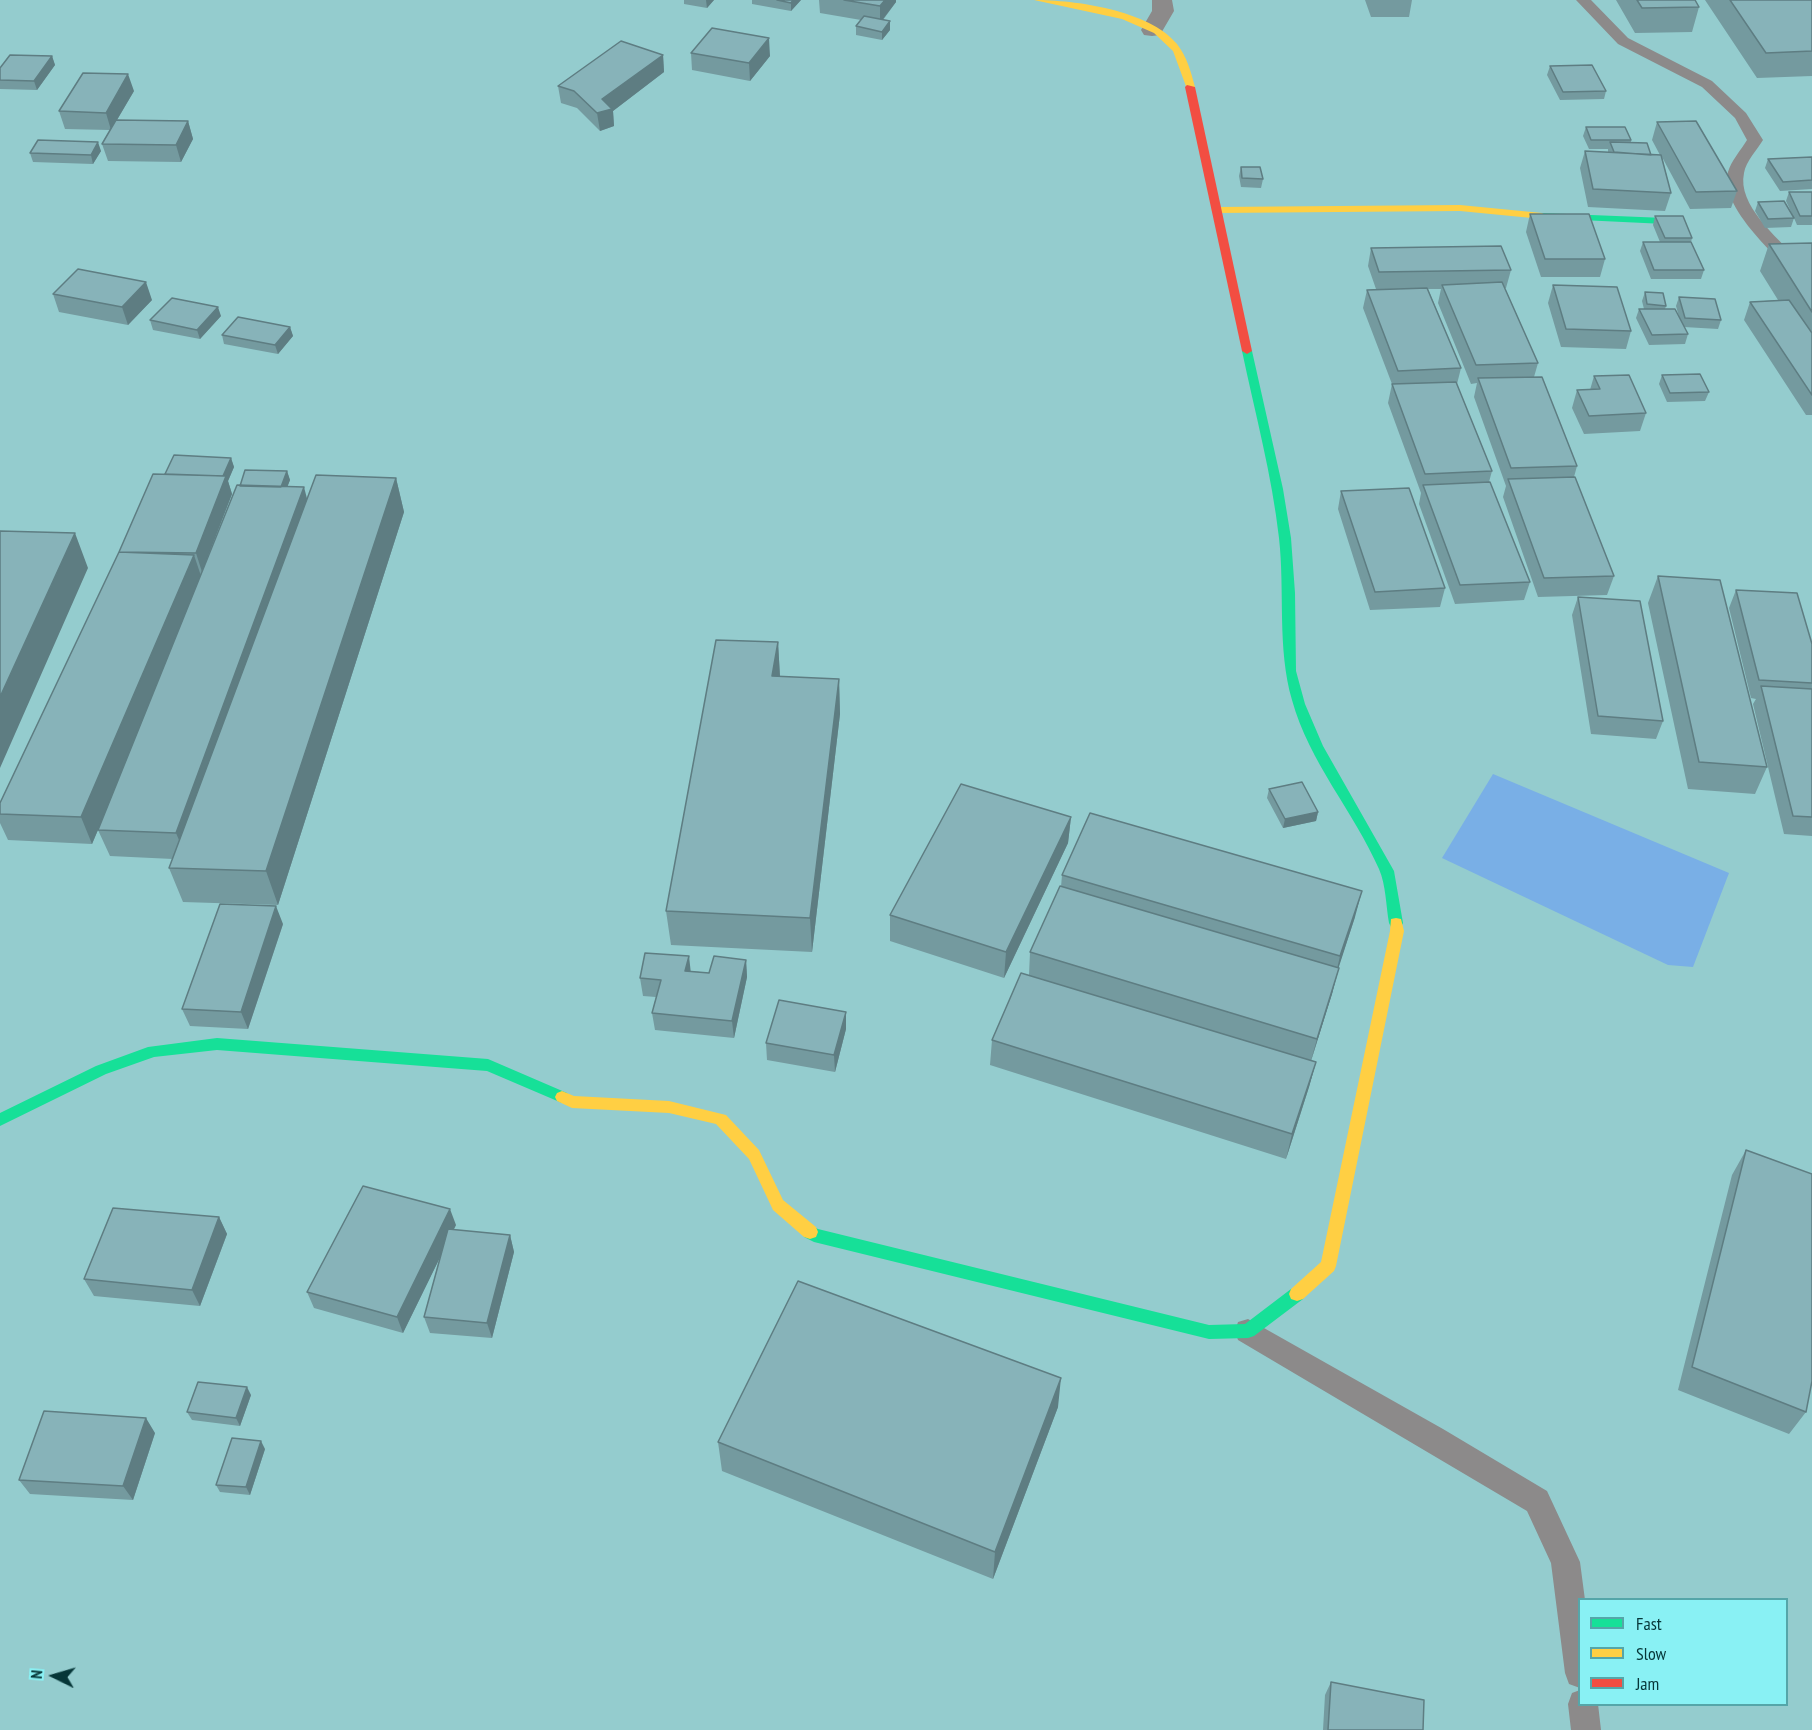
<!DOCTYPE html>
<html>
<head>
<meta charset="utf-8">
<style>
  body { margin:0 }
  #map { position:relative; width:1812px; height:1730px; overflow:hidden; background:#94ccce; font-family:"PT Sans Narrow",sans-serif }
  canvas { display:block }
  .legend { position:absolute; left:1578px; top:1598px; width:210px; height:108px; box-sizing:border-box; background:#89f1f4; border:2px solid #55a6a9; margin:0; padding:8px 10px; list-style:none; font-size:18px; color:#063638 }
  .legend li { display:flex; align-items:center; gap:12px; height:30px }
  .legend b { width:30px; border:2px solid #55a6a9 }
  .north { position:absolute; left:24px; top:1646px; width:60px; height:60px; -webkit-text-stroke:4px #89f1f4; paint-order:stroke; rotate:275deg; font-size:16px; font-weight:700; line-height:24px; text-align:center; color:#063638 }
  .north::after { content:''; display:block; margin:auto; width:21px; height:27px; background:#063638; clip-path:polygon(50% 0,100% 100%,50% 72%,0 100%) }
</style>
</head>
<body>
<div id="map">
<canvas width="1812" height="1730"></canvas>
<ul class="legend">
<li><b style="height:8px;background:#16e098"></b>Fast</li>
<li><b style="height:8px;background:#ffcf43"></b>Slow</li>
<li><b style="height:8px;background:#f24e42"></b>Jam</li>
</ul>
<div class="north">N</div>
</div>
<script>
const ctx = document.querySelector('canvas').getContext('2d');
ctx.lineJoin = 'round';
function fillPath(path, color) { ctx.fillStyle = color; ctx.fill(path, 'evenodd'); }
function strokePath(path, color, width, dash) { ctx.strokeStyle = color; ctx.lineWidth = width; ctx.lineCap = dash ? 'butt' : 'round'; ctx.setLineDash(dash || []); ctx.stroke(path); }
const water = new Path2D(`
  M1493 774 1729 873 1693 967 1668 965 1442 858Z`);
const lane = new Path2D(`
  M1576 0H1591L1628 38 1712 81 1746 113 1763 140C1757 150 1746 161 1744 173 1737 205 1777 237 1796 258L1798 262 1796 266H1784C1765 244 1720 204 1728 172 1731 161 1741 150 1747 140L1735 118 1702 87 1618 44Z
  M1248 1319 1443 1429 1547 1491 1580 1562 1585 1600H1580V1688L1569 1684 1565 1673 1551 1563 1527 1511 1238 1340 1235 1331 1238 1322Z
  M1580 1690V1704H1598L1601 1730H1571L1568 1704 1572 1693Z`);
const street = new Path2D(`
  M1152 0H1172L1174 11 1160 35 1152 36 1144 35 1141 30 1152 11Z`);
const fast = new Path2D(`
  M1542 213 1665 218 1670 221 1665 224 1539 218 1537 216Z
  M1247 348 1252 351 1283 489 1291 538 1295 593 1296 671 1305 704 1323 746 1394 871 1403 923 1401 927H1391L1389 923C1386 906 1386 885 1379 869 1354 812 1309 762 1292 700 1277 648 1285 592 1279 538 1272 475 1255 413 1242 351Z
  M217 1038 488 1059 567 1093 569 1097 567 1101 562 1103 487 1071 217 1050 154 1057 106 1074 0 1126V1113L96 1066 148 1047Z
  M810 1225 818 1229 1209 1325 1245 1324 1291 1289 1297 1287 1303 1289 1305 1294 1303 1299 1254 1336 1248 1338 1209 1339 814 1242 804 1237 802 1232 804 1227Z`);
const slow = new Path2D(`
  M1034 0C1075 0 1149 10 1177 44 1187 57 1191 72 1195 87L1187 89 1173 51 1154 33 1122 19Z
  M1460 205 1542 213 1547 216 1542 219 1460 211 1216 213 1211 210 1216 207Z
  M1396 918 1401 919 1404 931 1336 1266 1334 1271 1303 1299 1297 1301 1291 1299 1289 1294 1291 1289 1321 1262 1390 931 1391 919Z
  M562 1091 574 1096 669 1101 726 1115 759 1150 783 1200 816 1227 818 1232 816 1237 810 1239 804 1237 773 1210 749 1159 716 1124 669 1113 572 1108 557 1101 555 1097 557 1093Z`);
const jam = new Path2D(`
  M1187 85 1195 87 1252 351 1247 354 1242 351 1185 87Z`);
const wall = new Path2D(`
  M684 0H714L707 8 684 4Z
  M752 0H801L791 11 752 4Z
  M819 0H896V2L883 20 890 30 882 40 856 35V26L861 20 820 13Z
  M1365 0H1412L1409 17H1371Z
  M1616 0H1695L1699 7 1692 32 1635 33Z
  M1705 0H1812V76L1757 78Z
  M691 53 770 56 750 81 692 70Z
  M663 55 664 72 613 111 614 126 600 131 577 108 561 103 558 86Z
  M52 56 55 65 37 90 0 89V68Z
  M1550 66 1606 91 1604 99 1560 100 1547 75Z
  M134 91 117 120 188 121 193 139 181 162 108 161 102 144 110 130 65 129 59 111Z
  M1657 122 1737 191 1731 208 1690 209 1662 157 1671 193 1665 211 1588 207 1580 168 1585 151 1608 152V149H1589L1583 136 1586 127 1631 140V142L1651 155H1660L1652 140Z
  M101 151 93 164 33 162 30 153Z
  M1812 157V189L1780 191 1765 168 1768 159Z
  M1241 167 1263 179 1261 188 1241 187 1239 176Z
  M1789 192H1812V225H1797L1794 218 1791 227 1765 228 1755 211 1758 202 1793 216 1786 201Z
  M1530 214 1605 259 1600 277H1541L1526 232Z
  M1655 216 1692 238 1691 242 1704 270 1701 279H1651L1640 251 1643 242H1660L1653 225Z
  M1812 243V415H1806L1744 320 1750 302 1778 300 1760 271 1769 244Z
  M1371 248 1511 270 1506 288H1505L1538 363 1534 377 1577 466 1574 477 1614 576 1607 595 1538 597 1503 497 1506 486 1474 397 1477 383 1471 384 1438 303 1441 289H1428L1461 368 1457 384 1492 471 1489 482 1530 582 1524 600 1455 604 1419 504 1421 493 1388 403 1392 384 1363 308 1367 290 1376 289 1368 266Z
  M1553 285 1631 331 1626 349 1561 347 1548 303Z
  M1645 292 1666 306 1665 309 1679 317 1676 306 1679 297 1721 320 1718 329 1684 327 1688 334 1685 344 1649 345 1636 318 1639 309H1644L1642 301Z
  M53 294 152 300 128 325 59 312Z
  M221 316 200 339 153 330 150 320Z
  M290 327 293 336 278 354 224 344 222 335Z
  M1662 375 1709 392 1705 401 1667 402 1659 384Z
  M1594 376 1646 413 1640 431 1584 434 1572 408 1577 390H1590Z
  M231 458 234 467 228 481 232 494 204 566 240 486 287 471 290 480 287 487 307 499 396 478 404 512 278 905 183 902 169 868 173 859 110 856 98 830 92 844 8 840 0 823V803L165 474Z
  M1341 491 1445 588 1440 607 1370 610 1338 509Z
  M1658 576 1767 767 1755 794 1688 789 1648 603Z
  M1736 590 1812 644V836L1784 834 1753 704 1756 699 1751 698 1729 608Z
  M1578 597 1663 721 1656 739 1591 734 1572 615Z
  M778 642 780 677 839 679 840 714 812 952 671 945 666 911Z
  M1269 789 1318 812 1316 821 1283 828 1267 798Z
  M1071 817 1068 843 1004 978 890 941V915Z
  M1062 875 1355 917 1338 968 1332 994 1311 1061 1316 1062 1309 1087 1286 1159 990 1065 992 1040 1029 975 1030 952 1061 887Z
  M283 924 248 1029 190 1026 182 1009Z
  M746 960 747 977 734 1038 655 1030 652 1013 656 997 643 996 640 978 691 971 709 973Z
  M846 1012V1029L835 1072 767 1060 766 1043Z
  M1746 1150 1806 1412 1789 1434 1678 1390 1732 1175Z
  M219 1217 227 1234 200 1306 94 1296 84 1279Z
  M456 1225 453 1230 510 1235 514 1252 492 1338 430 1333 424 1317 440 1257 403 1333 314 1308 307 1292Z
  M251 1395 240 1426 192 1420 187 1412Z
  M1058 1407 993 1579 722 1471 718 1442Z
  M155 1433 133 1500 30 1494 19 1480Z
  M265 1449 250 1495 220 1492 216 1485Z
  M1331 1682 1423 1730H1323L1325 1695Z`);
const shadedWall = new Path2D(`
  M706 0H714L707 8Z
  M793 0H801L791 11V3Z
  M885 0H896V2L880 23V6Z
  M890 21V30L882 40V32Z
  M769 38 770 56 750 81 749 63Z
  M663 55 664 72 613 111 614 126 600 131 597 113 602 99Z
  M52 56 55 65 37 90 34 81Z
  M128 74 134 91 111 130 106 113Z
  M188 121 193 139 181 162 176 145Z
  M98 142 101 151 93 164 91 155Z
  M146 282 152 300 128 325 122 307Z
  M218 307 221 316 200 339 197 330Z
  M290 327 293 336 278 354 275 345Z
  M231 458 234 467 228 481 232 494 202 572 196 553 222 478Z
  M287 471 290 480 280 506 278 496Z
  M396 478 404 512 278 905 266 871Z
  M304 487 311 514 187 859 176 833Z
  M75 533 88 568 0 768V697Z
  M194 555 203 582 92 844 81 817Z
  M778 642 780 677 772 676Z
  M839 679 840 714 812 952 810 918Z
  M1318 812 1316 821 1283 828 1285 819Z
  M1071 817 1068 843 1004 978 1006 952Z
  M1362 891 1355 917 1334 982 1340 956Z
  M276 906 283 924 248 1029 241 1012Z
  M689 956 691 974 685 971Z
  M746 960 747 977 734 1038 732 1021Z
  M1339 968 1332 994 1310 1064 1317 1039Z
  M846 1012V1029L835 1072 834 1055Z
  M1316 1062 1309 1087 1286 1159 1292 1134Z
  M450 1209 456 1225 403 1333 397 1317Z
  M219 1217 227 1234 200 1306 192 1290Z
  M510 1235 514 1252 492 1338 487 1323Z
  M1061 1378 1058 1407 993 1579 995 1552Z
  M247 1387 251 1395 240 1426 236 1418Z
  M146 1418 155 1433 133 1500 123 1486Z
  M261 1441 265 1449 250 1495 246 1487Z`);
const building = new Path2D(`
  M777 0H793L791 3Z
  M844 0H885L880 6Z
  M1637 0H1695L1699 7 1642 8Z
  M1730 0H1812V51L1766 53Z
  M864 16 890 21 882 32 856 26Z
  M712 28 769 38 749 63 691 53Z
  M621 41 663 55 602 99 612 109 597 113 574 91 558 86Z
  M10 55 52 56 34 81 0 80V68Z
  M1592 65 1606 91 1563 92 1550 66Z
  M83 73 128 74 106 113 59 111Z
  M116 120 188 121 176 145 102 144Z
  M1696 121 1737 191 1696 192 1657 122Z
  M1586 127H1625L1631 140H1591Z
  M38 140 98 142 91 155 30 153Z
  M1610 142 1647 143 1651 155 1614 152Z
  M1585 151 1661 155 1671 193 1593 189Z
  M1812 157V180L1783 182 1768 159Z
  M1241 167H1260L1263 179 1242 178Z
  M1789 192H1812V216H1800Z
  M1784 201 1794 218 1768 219 1758 202Z
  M1530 214H1589L1605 259H1545Z
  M1655 216H1683L1692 238H1665Z
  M1643 242H1691L1704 270H1654Z
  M1812 243V312L1769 244Z
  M1501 246 1511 270 1379 272 1371 248Z
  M78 269 146 282 122 307 53 294Z
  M1502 282 1538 363 1476 365 1442 285Z
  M1553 285 1617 287 1631 331 1566 329Z
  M1427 288 1461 368 1398 371 1367 290Z
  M1645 292 1663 293 1666 306 1647 304Z
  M1679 297 1715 299 1721 320 1685 318Z
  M172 298 218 307 197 330 150 320Z
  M1789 300 1812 333V395L1750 302Z
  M1639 309H1675L1688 334 1652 335Z
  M238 317 290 327 275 345 222 335Z
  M1700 374 1709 392 1670 393 1662 375Z
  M1629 375 1646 413 1589 416 1577 390 1600 389 1594 376Z
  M1542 377 1577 466 1511 468 1478 378Z
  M1456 382 1492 471 1425 474 1392 384Z
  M174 455 231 458 223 476 165 474Z
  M245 470 287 471 281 487 240 486Z
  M153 474 226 476 196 553 119 552Z
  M316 475 396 478 266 871 169 868Z
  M1575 477 1614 576 1544 578 1508 479Z
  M1490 482 1530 582 1460 585 1423 485Z
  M237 485 304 487 176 833 98 830Z
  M1409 488 1445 588 1375 592 1341 491Z
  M0 531 75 533 0 697Z
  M119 552 194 555 81 817 0 814V803Z
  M1658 576 1720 580 1767 767 1699 762Z
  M1736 590 1797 593 1812 644V683L1759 680Z
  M1578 597 1640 601 1663 721 1598 716Z
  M716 640 778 642 772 676 839 679 810 918 666 911Z
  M1761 686 1812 689V817L1793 816Z
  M1302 782 1318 812 1285 819 1269 789Z
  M961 784 1071 817 1006 952 890 915Z
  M1090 813 1362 891 1340 956 1062 875Z
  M1060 886 1339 968 1317 1039 1030 952Z
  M220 904 276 906 241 1012 182 1009Z
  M645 953 689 956 685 971 709 973 714 956 746 960 732 1021 652 1013 661 980 640 978Z
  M1021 973 1316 1062 1292 1134 992 1040Z
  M779 1000 846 1012 834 1055 766 1043Z
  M1746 1150 1812 1174V1381L1806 1412 1692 1367Z
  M363 1186 450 1209 397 1317 307 1292Z
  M113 1208 219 1217 192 1290 84 1279Z
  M448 1229 510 1235 487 1323 424 1317Z
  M798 1281 1061 1378 995 1552 718 1442Z
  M198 1382 247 1387 236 1418 187 1412Z
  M44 1411 146 1418 123 1486 19 1480Z
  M232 1438 261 1441 246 1487 216 1485Z
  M1331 1682 1424 1700 1423 1730H1328Z`);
fillPath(water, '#79afe6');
fillPath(lane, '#8c8a8a');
fillPath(street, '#8c8a8a');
fillPath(fast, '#16e098');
fillPath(slow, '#ffcf43');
fillPath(jam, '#f24e42');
fillPath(wall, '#749a9f');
fillPath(shadedWall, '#5e7d82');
fillPath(building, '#87b3b9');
strokePath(building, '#5e7d82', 1.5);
</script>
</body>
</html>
